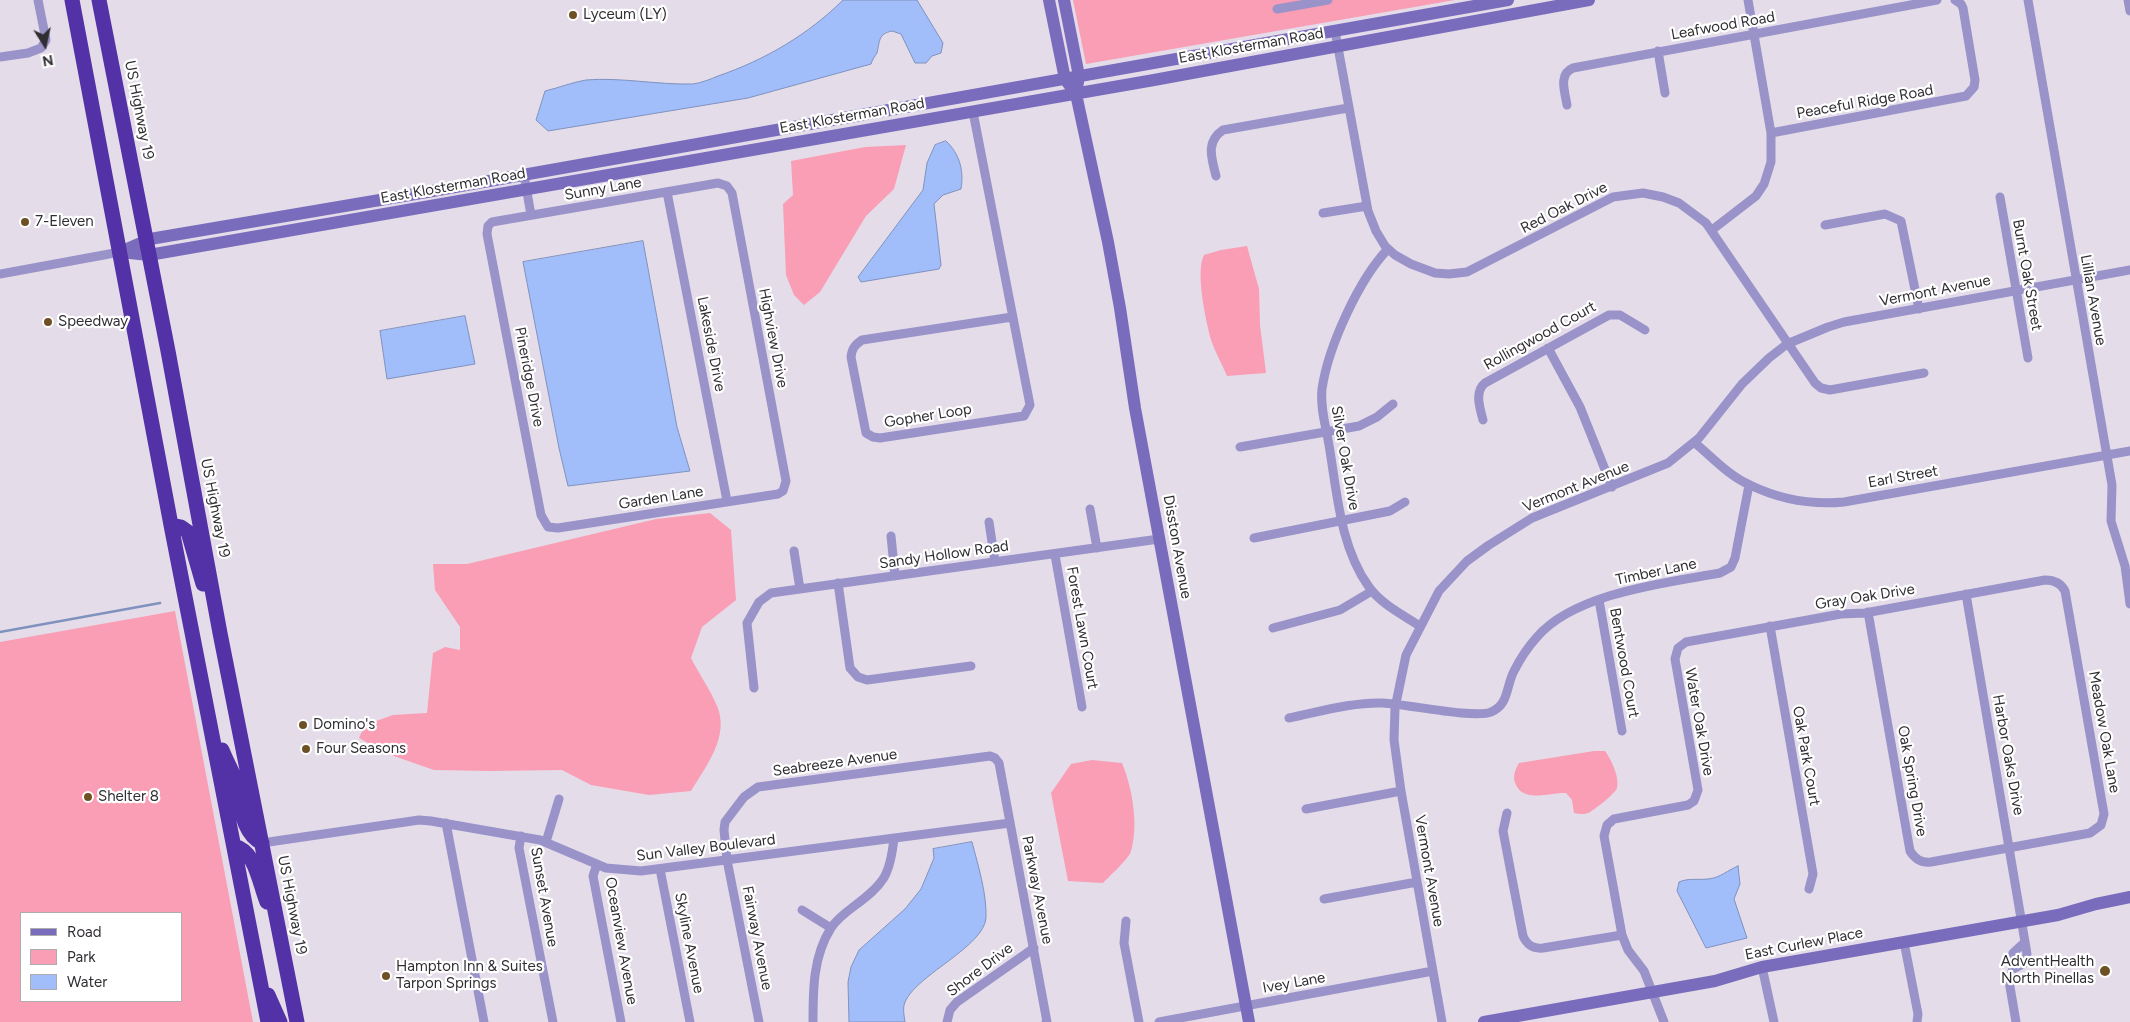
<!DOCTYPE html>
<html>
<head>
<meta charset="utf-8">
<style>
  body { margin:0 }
  #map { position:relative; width:2130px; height:1022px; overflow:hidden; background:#e5dce9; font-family:Figtree,sans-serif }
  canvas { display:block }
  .legend { position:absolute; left:20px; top:912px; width:162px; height:90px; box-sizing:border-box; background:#fff; border:1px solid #adabad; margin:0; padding:6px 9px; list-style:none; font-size:15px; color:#312e33 }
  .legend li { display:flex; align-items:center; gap:10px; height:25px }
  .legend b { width:25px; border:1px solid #adabad }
  .north { position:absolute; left:20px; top:20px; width:50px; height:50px; -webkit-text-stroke:4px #fff; paint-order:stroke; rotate:170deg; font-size:14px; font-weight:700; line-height:20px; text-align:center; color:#312e33 }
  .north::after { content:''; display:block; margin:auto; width:18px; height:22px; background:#312e33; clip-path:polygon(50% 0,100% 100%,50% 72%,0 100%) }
</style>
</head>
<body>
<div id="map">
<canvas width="2130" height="1022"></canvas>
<ul class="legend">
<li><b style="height:6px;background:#7a6cbc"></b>Road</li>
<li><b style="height:14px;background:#f99eb4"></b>Park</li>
<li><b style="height:14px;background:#a1bdfa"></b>Water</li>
</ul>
<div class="north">N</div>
</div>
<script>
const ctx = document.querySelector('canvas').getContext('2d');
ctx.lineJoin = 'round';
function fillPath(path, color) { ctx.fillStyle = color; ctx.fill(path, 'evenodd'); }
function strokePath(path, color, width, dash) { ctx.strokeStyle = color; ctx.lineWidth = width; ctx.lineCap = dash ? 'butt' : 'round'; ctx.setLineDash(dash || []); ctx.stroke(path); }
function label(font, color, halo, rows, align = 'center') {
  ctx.font = font + ' Figtree,sans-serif'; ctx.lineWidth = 4.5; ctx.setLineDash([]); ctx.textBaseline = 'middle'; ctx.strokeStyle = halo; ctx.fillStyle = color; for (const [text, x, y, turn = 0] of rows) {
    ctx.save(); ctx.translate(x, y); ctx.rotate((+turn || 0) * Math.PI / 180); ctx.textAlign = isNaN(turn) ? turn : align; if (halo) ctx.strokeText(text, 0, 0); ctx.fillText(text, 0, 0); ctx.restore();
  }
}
const green = new Path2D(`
  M1073 0H1455L1086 64Z
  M906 145 894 189 866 216 820 292 804 305 794 295 786 275 783 204 793 195 791 161 865 147Z
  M1247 246 1259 289 1260 325 1266 373 1227 376C1222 364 1215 352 1211 340 1206 321 1195 272 1204 255L1221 250Z
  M710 513 731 530 736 600 702 627 691 658C699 674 710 689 717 706 730 736 706 766 691 791L649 795 591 785 562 770 490 771 434 770 388 754 359 738 365 725 393 715 427 713 433 653 445 647 460 650V627L435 590 433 564H467L656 519Z
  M175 611 253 1022H0V642ZM21 913H181V1001H21Z
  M1594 751H1605C1611 759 1620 778 1617 788 1615 794 1595 809 1590 812 1585 815 1579 814 1574 813L1572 800 1566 793C1551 792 1524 803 1516 785 1512 777 1515 770 1519 763Z
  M1092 760 1122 763C1132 787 1139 825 1131 851 1129 859 1109 876 1103 883L1068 881 1051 793 1071 764Z`);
const water = new Path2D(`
  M843 0H917L943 43 941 53 932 56 926 63H915L901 34 892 31C878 34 880 41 877 53 875 56 872 60 871 64L748 98 548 131 536 120 545 91C558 88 573 82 586 80 619 77 659 85 693 84 701 83 711 79 718 76 765 60 809 34 843 0Z
  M946 141C960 154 964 171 961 189L943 195 934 204 941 265 939 269 861 282 858 277 923 190 927 163 935 145Z
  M643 241 677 427 690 471 568 486 559 448 523 262Z
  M465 316 475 364 387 379 380 331Z
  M972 842C978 865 987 894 986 918 984 946 919 974 906 1000 902 1007 904 1014 905 1022H849L848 982 851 967 859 950 905 909 921 889 934 858 933 849Z
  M1738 866 1740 884 1734 899 1747 938 1706 948 1677 891 1679 882C1688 878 1697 880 1708 879 1720 878 1728 870 1738 866Z`);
const stream = new Path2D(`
  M0 632 160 603`);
const street = new Path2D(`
  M2028 0 2112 485 2111 521 2125 566 2130 604
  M2128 0 2130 11
  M1277 9 1328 0
  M1335 31 1368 211 1376 231 1385 246 1395 255 1411 264 1435 273 1449 274 1467 272 1613 197 1643 193 1663 197 1679 203 1706 223 1815 383 1821 388 1830 390 1924 373
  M1658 51 1665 93
  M0 57 28 53 41 48 46 40 38 0
  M1567 105C1565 92 1558 74 1573 68L1937 0
  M973 112 1030 405 1024 416 880 438 873 437 866 433 851 357C852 348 855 345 862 340L1012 317
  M1771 133 1966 96 1974 87 1975 80 1963 8 1961 4 1955 0
  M524 175 531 215
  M1216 176C1212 159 1205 142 1223 130L1348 108
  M718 183 727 186 732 193 786 481 783 491 778 494 558 528 548 527 541 515 487 234 488 226 492 222Z
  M667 192 727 501
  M2000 197 2028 358
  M1323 213 1367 206
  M1825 225 1885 214 1901 221 1919 309
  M1712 230 1756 196 1764 184 1771 162V133L1748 0
  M1388 249C1359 279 1328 347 1322 389 1320 408 1326 427 1329 445 1337 492 1340 547 1369 587 1381 604 1403 615 1420 626
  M0 274 120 252
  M1548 348 1580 407 1612 487
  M1483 420C1480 408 1474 392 1485 383L1609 315H1620L1645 330
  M1695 443C1712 457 1729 476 1750 485 1779 499 1812 505 1844 502L2130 451
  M1240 447 1359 426 1377 417 1393 404
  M1090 509 1097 548
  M989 522 995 562
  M891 536 895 576
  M1254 538 1390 511 1405 502
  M794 551 800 589
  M1055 555 1082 707
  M838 583 850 668 858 677 867 680 971 666
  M1966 594 2025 942 2013 953 2011 962 2013 969 2009 981 2016 1022
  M1599 600 1622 731
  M1770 626 1813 874 1809 889
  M1273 628 1340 610 1372 591
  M754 688 747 623 759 602 771 593 1159 539
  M1289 718C1319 712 1352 702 1383 703 1406 704 1475 719 1491 712 1509 705 1506 686 1514 671 1520 659 1528 647 1537 637 1575 593 1665 583 1720 573L1731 567 1735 558 1749 485
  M1306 809 1401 791
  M1507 813 1503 831 1523 936C1527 945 1533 949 1543 948L1622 935
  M446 823 484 1022
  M521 836 519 848 553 1022
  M546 842 559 799
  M262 843 419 820 431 821 540 840 606 868 641 871 1010 823
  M597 864 593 876 621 1022
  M660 869 690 1022
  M1324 899 1417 882
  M802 910 831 928
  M1126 921 1124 943 1139 1022
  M1904 942 1918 1014 1917 1022
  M1762 967 1774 1022
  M2013 969 2025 963 2027 954 2025 942
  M759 1022 727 860 724 830 725 822 744 797 758 787 990 756 995 758 999 763 1047 1022H1046
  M813 1022C813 990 813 956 831 928 836 920 845 913 853 907 884 884 890 876 894 838
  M947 1022 950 1010 957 1002 1034 948
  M1159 1022 1433 971
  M1442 1022 1401 791 1394 740 1395 708 1406 655 1439 591 1467 561 1489 545 1532 518 1668 463 1699 438 1742 384 1769 358 1787 344 1828 327 1844 322 2130 270
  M1664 1022 1644 971 1628 950 1622 935 1604 836 1607 825 1614 819 1688 805 1694 801 1698 790 1675 659 1678 648 1686 642 1841 614 1865 613 2045 580C2054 580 2061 583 2065 591L2104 814 2101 825 2090 833 1931 862C1921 863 1915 859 1910 851L1868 612`);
const secondary = new Path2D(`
  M1049 0 1065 79 1070 86
  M1064 0 1079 76 1076 94 1108 242 1120 308 1135 408 1249 1022
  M120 252 149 255 1154 80 1589 0
  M120 252 150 239 427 192 1508 0
  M1484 1022 1715 981 1762 967 2058 915 2096 904 2130 897`);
const highway = new Path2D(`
  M72 0 171 525 268 1022
  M99 0 168 351 220 633 297 1022
  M171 525 181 527 188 532 203 584
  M222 750C226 760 231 769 235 779 242 801 239 831 262 843
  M234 846C256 851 259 883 267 902
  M268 995 280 1022`);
const markers = [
  [573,15,5,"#6d5124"],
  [25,222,5,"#6d5124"],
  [48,322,5,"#6d5124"],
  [303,725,5,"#6d5124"],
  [306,749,5,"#6d5124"],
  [88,797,5,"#6d5124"],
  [2105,971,6,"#6d5124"],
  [386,976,5,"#6d5124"]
];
const poiNames = [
  ["Lyceum (LY)",583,15],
  ["7-Eleven",35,222],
  ["Speedway",58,322],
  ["Domino's",313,725],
  ["Four Seasons",316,749],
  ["Shelter 8",98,797],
  ["AdventHealth",2094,962,"right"],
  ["North Pinellas",2094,979,"right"],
  ["Hampton Inn & Suites",396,967],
  ["Tarpon Springs",396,984]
];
const streetNames = [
  ["Leafwood Road",1723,26,-10],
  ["East Klosterman Road",1251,46,-10],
  ["Peaceful Ridge Road",1865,102,-10],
  ["US Highway 19",139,110,79],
  ["East Klosterman Road",852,116,-10],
  ["East Klosterman Road",453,186,-10],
  ["Sunny Lane",603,189,-10],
  ["Red Oak Drive",1564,208,-27],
  ["Burnt Oak Street",2027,275,80],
  ["Vermont Avenue",1935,291,-11],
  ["Lillian Avenue",2093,300,80],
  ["Rollingwood Court",1540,336,-29],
  ["Highview Drive",773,338,79],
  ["Lakeside Drive",711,344,79],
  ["Pineridge Drive",529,377,79],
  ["Gopher Loop",928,416,-9],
  ["Silver Oak Drive",1345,458,80],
  ["Earl Street",1903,477,-10],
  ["Vermont Avenue",1576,487,-22],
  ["Garden Lane",661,498,-9],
  ["US Highway 19",215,508,79],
  ["Disston Avenue",1177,547,80],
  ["Sandy Hollow Road",944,555,-8],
  ["Timber Lane",1656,572,-12],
  ["Gray Oak Drive",1865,597,-9],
  ["Forest Lawn Court",1082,628,80],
  ["Bentwood Court",1624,663,80],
  ["Water Oak Drive",1699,722,80],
  ["Meadow Oak Lane",2104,732,80],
  ["Harbor Oaks Drive",2008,755,80],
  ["Oak Park Court",1806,756,80],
  ["Seabreeze Avenue",835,763,-8],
  ["Oak Spring Drive",1912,781,80],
  ["Sun Valley Boulevard",706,848,-7],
  ["Vermont Avenue",1429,871,80],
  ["Parkway Avenue",1037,890,79],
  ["Sunset Avenue",544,897,80],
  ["US Highway 19",292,905,79],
  ["Fairway Avenue",757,938,79],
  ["Oceanview Avenue",621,941,80],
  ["Skyline Avenue",689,943,79],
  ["East Curlew Place",1804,944,-11],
  ["Shore Drive",980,970,-37],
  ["Ivey Lane",1294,983,-10]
];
fillPath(green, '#f99eb4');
fillPath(water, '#a1bdfa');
strokePath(water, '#7f92be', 1);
strokePath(stream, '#7f92be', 2.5);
strokePath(street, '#9a93c9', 9);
strokePath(secondary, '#7a6cbc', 12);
strokePath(highway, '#5331a6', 15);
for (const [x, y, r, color] of markers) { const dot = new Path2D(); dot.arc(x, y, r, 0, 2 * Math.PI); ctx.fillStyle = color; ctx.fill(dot); strokePath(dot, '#fff', 2); }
label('15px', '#312e33', '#fff', poiNames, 'left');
label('15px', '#312e33', '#fff', streetNames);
</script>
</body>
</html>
